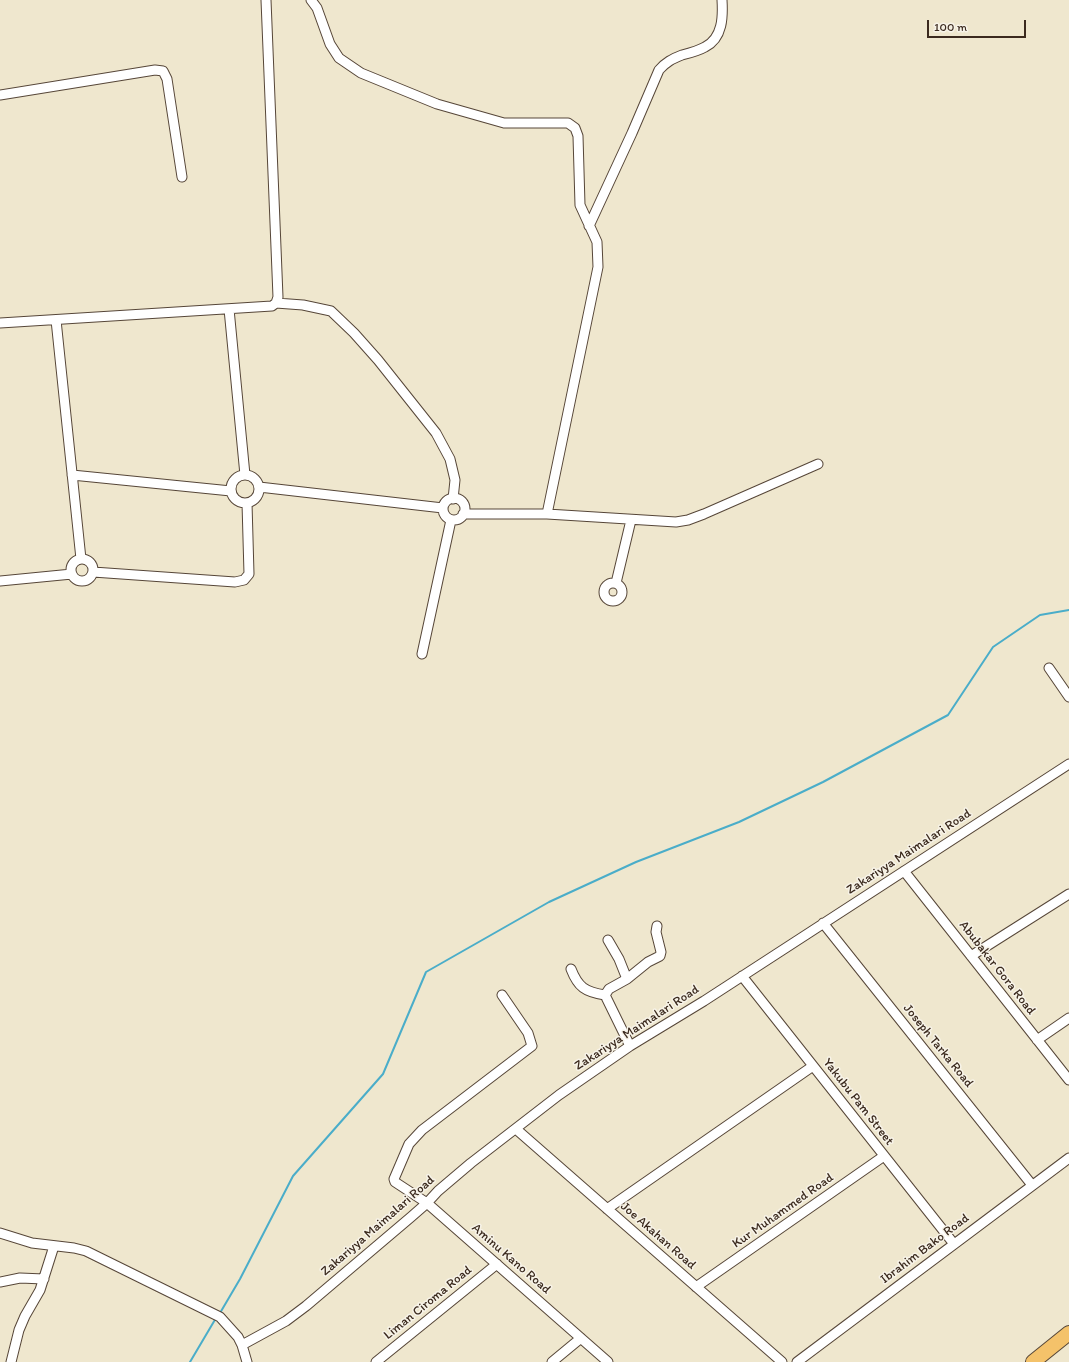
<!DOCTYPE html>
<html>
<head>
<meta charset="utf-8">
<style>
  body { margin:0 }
  #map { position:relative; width:1069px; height:1362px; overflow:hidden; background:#efe7ce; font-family:Itim,sans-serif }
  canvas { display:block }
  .scale { position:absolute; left:927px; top:20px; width:99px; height:18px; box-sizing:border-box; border:2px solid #3b2a1e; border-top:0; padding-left:5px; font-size:12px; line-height:14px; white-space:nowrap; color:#3b2a1e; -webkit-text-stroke:3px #f7f3e8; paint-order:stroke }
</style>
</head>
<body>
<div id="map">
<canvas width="1069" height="1362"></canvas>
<div class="scale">100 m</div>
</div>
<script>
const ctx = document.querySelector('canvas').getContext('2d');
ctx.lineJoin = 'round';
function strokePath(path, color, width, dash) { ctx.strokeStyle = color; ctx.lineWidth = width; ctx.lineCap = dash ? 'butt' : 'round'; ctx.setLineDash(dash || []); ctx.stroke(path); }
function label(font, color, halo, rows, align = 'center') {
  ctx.font = font + ' Itim,sans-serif'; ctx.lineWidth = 3; ctx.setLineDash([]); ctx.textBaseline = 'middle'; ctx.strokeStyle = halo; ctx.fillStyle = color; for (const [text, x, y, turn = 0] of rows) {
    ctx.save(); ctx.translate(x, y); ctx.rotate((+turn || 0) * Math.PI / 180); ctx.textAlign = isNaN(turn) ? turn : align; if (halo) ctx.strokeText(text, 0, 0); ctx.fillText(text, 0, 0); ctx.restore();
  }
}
const stream = new Path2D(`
  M220 1313 240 1279 293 1176 383 1074 426 972 549 902 636 862 739 822 823 782 948 715 993 647 1040 615 1069 610
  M190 1362 216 1318`);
const minor = new Path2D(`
  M266 0 278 297 276 303
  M311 0 317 8 330 44 339 58 361 73 437 104 504 123H568L575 128 578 136 580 205 597 242 598 267 547 514
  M0 95 155 70 163 71 167 79 182 177
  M589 226 632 133 659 70C666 62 672 59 682 55 690 53 698 51 705 47 723 38 723 16 722 0
  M229 309 245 475
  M56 320 81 559
  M0 323 272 306 276 303 303 305 331 311 354 333 378 360 436 433 450 459 455 480 453 499
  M72 475 231 491
  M231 489a14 14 0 1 1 28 0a14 14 0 1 1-28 0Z
  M259 487 443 508
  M443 509a11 11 0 1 1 22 0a11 11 0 1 1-22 0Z
  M463 514H547L676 522 688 520 704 514 818 464
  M71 570a11 11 0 1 1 22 0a11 11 0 1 1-22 0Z
  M93 572 235 582 244 580 249 574 247 503
  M0 581 72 574
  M616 583 631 520
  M604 592a9 9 0 1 1 18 0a9 9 0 1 1-18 0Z
  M422 654 451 520
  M1049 668 1069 697
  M904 871 1069 1080
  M823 923 1032 1185
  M608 940 619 959 627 979 648 962 660 956 661 952 656 932 657 926
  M971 956 1069 894
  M571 969C578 987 585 992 605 995
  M742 976 954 1244
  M627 979 609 989 605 995 630 1046
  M502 995 528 1033 532 1046 422 1130 409 1144 394 1179 395 1182 427 1203 608 1362
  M1037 1040 1069 1018
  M516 1129 782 1362
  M607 1209 813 1066
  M0 1233 32 1243 74 1248 86 1251 220 1317 238 1337 242 1345 247 1362
  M0 1282 20 1278 44 1279
  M696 1287 884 1156
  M242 1345 286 1321 306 1306 411 1217 427 1203 438 1191 471 1163 559 1095 630 1046 704 1001 1069 764
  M11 1362 19 1330 25 1316 40 1290 54 1246
  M376 1362 497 1264
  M552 1362 581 1338
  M797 1362 1069 1158`);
const highway = new Path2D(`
  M1033 1362 1069 1333`);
const streetNames = [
  ["Zakariyya Maimalari Road",909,852,-33],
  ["Abubakar Gora Road",997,968,52],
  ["Zakariyya Maimalari Road",637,1028,-33],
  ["Joseph Tarka Road",938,1046,51],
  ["Yakubu Pam Street",858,1102,52],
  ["Kur Muhammed Road",783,1211,-35],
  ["Zakariyya Maimalari Road",378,1226,-41],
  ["Joe Akahan Road",658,1236,41],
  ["Ibrahim Bako Road",925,1249,-37],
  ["Aminu Kano Road",511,1259,41],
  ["Liman Ciroma Road",428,1303,-39]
];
strokePath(stream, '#4aadc9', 2);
strokePath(minor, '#564638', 11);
strokePath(highway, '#564638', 16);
strokePath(minor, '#fff', 9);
strokePath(highway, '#f4c26a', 14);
label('13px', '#3b2a1e', '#f7f3e8', streetNames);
</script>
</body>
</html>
